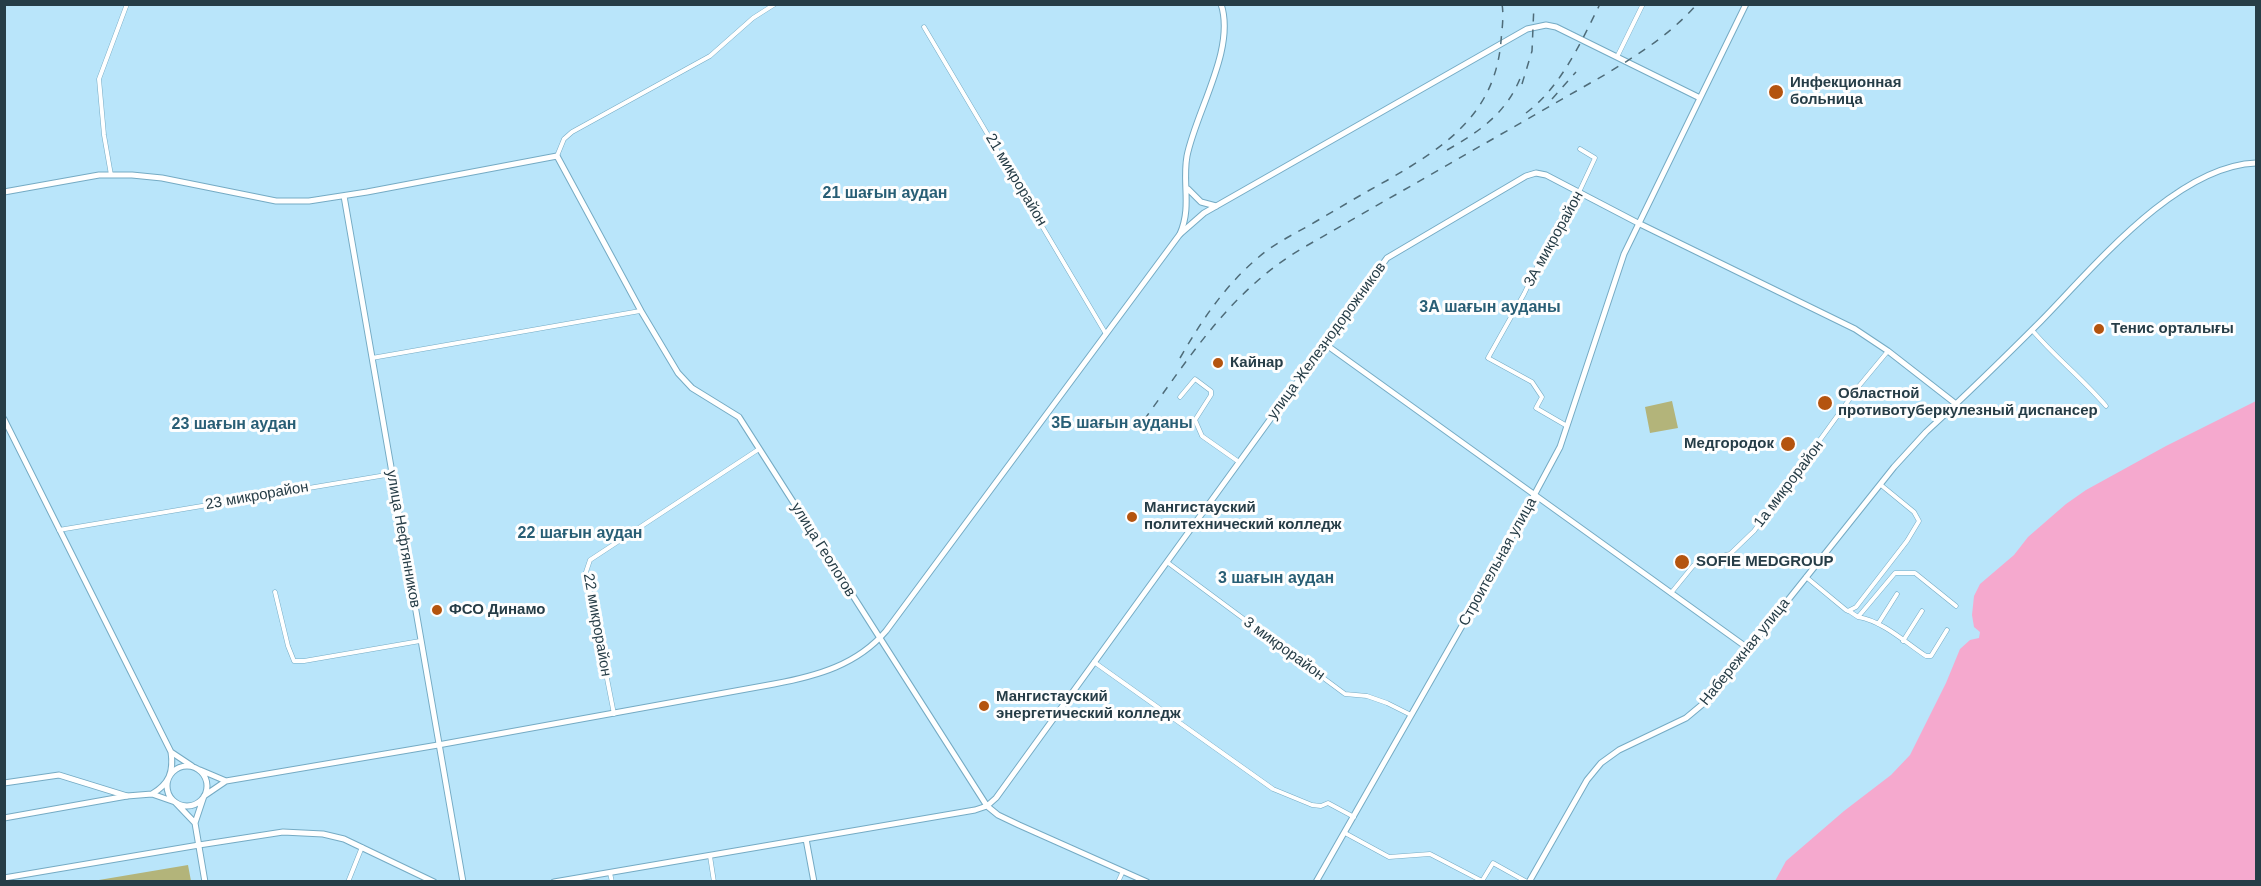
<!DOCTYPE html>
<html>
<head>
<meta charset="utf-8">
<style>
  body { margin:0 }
  #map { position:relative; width:2261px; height:886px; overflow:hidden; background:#b9e5fa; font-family:Helvetica,sans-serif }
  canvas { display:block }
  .frame { position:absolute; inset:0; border:6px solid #263d47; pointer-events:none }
</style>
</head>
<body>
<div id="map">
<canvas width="2261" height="886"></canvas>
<div class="frame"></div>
</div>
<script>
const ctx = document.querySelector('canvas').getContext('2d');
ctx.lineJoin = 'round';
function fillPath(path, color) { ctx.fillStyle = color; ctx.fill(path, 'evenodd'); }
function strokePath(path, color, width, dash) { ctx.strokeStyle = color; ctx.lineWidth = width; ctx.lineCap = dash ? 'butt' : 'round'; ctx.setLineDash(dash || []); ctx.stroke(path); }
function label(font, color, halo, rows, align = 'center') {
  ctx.font = font + ' Helvetica,sans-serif'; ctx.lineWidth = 6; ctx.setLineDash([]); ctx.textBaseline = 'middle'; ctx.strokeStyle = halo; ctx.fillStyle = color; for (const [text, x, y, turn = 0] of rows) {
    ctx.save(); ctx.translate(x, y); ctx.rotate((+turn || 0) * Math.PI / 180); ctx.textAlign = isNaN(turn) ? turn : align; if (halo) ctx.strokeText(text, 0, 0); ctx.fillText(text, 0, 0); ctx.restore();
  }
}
const green = new Path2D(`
  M1672 401 1678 428 1650 433 1645 407Z
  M188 865 191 881H93Z`);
const water = new Path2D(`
  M2256 401V881H1775L1786 861 1844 811 1891 775 1910 755 1946 683 1960 649 1970 640 1979 638 1980 632 1974 627 1972 615 1974 596 1980 584 2014 555 2028 537 2066 504 2086 490 2166 446Z`);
const minor = new Path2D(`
  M924 27 1106 334
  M1617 57 1643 4
  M557 156 564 139 572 132 710 56 753 18 775 4
  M111 175 104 135 99 79 127 4
  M2032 330C2055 357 2083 379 2106 406
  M372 358 640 311
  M1180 397 1195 379 1211 391V395L1195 420 1202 436 1239 462
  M1567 426 1536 408 1542 397 1532 382 1488 358 1524 294 1558 223 1573 205 1595 158 1580 149
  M59 530 392 474
  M1167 562 1345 694 1367 696 1387 703 1411 715
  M1806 577 1846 610 1848 611 1856 607 1907 541 1919 521 1914 512 1881 485
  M275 592 288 646 294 661H304L420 641
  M1671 593 1693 566 1699 562 1730 554 1754 531 1859 386 1888 351
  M1849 611 1858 617 1895 573H1915L1956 606
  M1858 617C1883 621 1906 643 1926 656H1931L1947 630
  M1878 624 1897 594
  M1903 641 1922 611
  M1094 662 1273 789 1312 805 1321 806 1328 803 1354 817
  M614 714 586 572 590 560 759 449
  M1345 833 1389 857 1430 854 1482 881 1493 863 1527 882
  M710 856 714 882
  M610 873 612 882
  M348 882 362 847
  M1118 882 1123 871`);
const tertiary = new Path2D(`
  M1188 189 1201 202 1216 206
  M4 192 99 175H132L162 178 276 201H309L367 192 557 156 641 311 678 373 692 388 739 417 987 806 998 815 1019 825 1147 882
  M344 196 463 882
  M1180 234C1192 206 1182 184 1187 156 1196 111 1236 49 1221 4
  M1325 344 1749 649
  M4 783 59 775 127 796
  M806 839 814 882
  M199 845 283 832 323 834 344 839 434 882
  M554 882 975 810 987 806 996 798 1387 258 1526 176 1536 173 1546 175 1638 223 1855 329 1888 351 1956 404
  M1529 882 1587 780 1601 763 1619 750 1686 718 1710 698 1894 467 1926 432C1965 396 2003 359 2041 321 2094 267 2176 166 2256 163`);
const secondary = new Path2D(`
  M4 419 171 752C174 772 169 784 152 794
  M171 752 192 766
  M167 786a20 20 0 1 1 40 0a20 20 0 1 1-40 0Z
  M200 770 226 781
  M4 818 127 796 152 794 175 802 195 823
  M4 878 199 845
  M205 882 195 823 204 796 226 781 438 745 774 684C817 676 857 665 886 631L1180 234 1204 213 1527 29 1546 25 1556 27 1700 98
  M1316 882 1495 568 1560 447 1624 254 1746 4`);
const rail = new Path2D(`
  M1522 84 1532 51 1534 4
  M1552 99 1576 72
  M1526 113C1561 87 1581 42 1600 4
  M1447 150C1479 132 1507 113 1521 76
  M1180 358C1203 318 1228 281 1265 252 1281 240 1298 232 1315 222 1339 208 1362 194 1386 181 1445 147 1495 114 1501 41 1502 29 1504 16 1502 4
  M1144 420C1191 355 1231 291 1301 249L1606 74C1639 54 1671 34 1697 4`);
const markers = [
  [1776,92,8,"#b4540f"],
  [2099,329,6,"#b4540f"],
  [1218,363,6,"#b4540f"],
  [1825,403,8,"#b4540f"],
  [1788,444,8,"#b4540f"],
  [1132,517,6,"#b4540f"],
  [1682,562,8,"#b4540f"],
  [437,610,6,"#b4540f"],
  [984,706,6,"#b4540f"]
];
const poiNames = [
  ["Инфекционная",1790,83],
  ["больница",1790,100],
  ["Тенис орталығы",2111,329],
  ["Кайнар",1230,363],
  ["Областной",1838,394],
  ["противотуберкулезный диспансер",1838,411],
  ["Медгородок",1774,444,"right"],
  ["Мангистауский",1144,508],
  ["политехнический колледж",1144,525],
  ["SOFIE MEDGROUP",1696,562],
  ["ФСО Динамо",449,610],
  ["Мангистауский",996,697],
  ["энергетический колледж",996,714]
];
const streetNames = [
  ["21 микрорайон",1016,180,59],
  ["3А микрорайон",1554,239,-61],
  ["улица Железнодорожников",1327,341,-54],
  ["1а микрорайон",1789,484,-53],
  ["23 микрорайон",257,496,-10],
  ["улица Нефтянников",403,539,80],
  ["улица Геологов",823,550,58],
  ["Строительная улица",1498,562,-61],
  ["22 микрорайон",597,625,80],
  ["3 микрорайон",1284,649,36],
  ["Набережная улица",1745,652,-51]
];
const neighbourhoodNames = [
  ["21 шағын аудан",885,194],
  ["3А шағын ауданы",1490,308],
  ["3Б шағын ауданы",1122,424],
  ["23 шағын аудан",234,425],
  ["22 шағын аудан",580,534],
  ["3 шағын аудан",1276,579]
];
fillPath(green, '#b3b47a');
fillPath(water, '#f5a9ce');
strokePath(minor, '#75abc4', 5);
strokePath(tertiary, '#75abc4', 7);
strokePath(secondary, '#75abc4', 7);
strokePath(minor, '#fff', 4);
strokePath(tertiary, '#fff', 5);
strokePath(secondary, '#fff', 5);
strokePath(rail, '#4f6c79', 1.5, [8, 8]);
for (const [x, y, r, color] of markers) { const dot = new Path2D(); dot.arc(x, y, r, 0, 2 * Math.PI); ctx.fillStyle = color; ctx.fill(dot); strokePath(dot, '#fefefe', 2); }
label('bold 15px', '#263d47', '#fefefe', poiNames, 'left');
label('15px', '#263d47', '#fefefe', streetNames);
label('bold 16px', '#285e75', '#fefefe', neighbourhoodNames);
</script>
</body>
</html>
